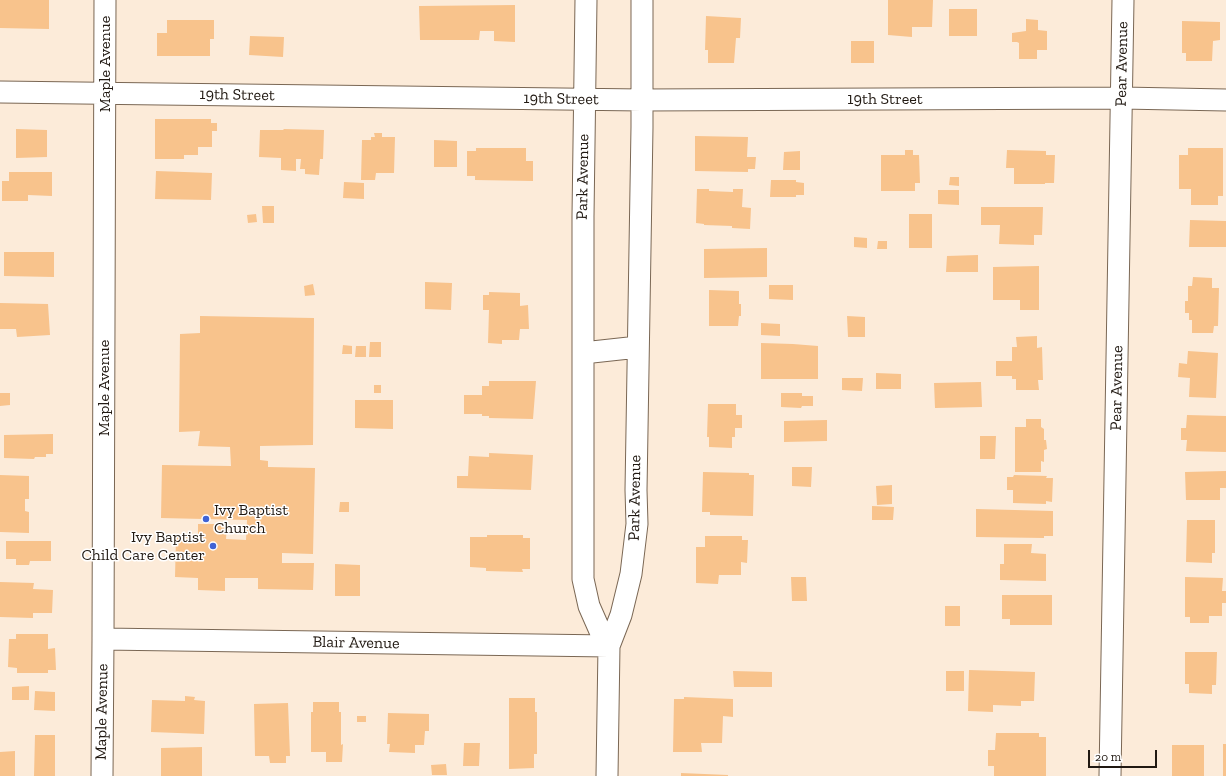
<!DOCTYPE html>
<html>
<head>
<meta charset="utf-8">
<style>
  body { margin:0 }
  #map { position:relative; width:1226px; height:776px; overflow:hidden; background:#fcebd9; font-family:"Zilla Slab",serif }
  canvas { display:block }
  .scale { position:absolute; left:1088px; top:750px; width:69px; height:18px; box-sizing:border-box; border:2px solid #211912; border-top:0; padding-left:5px; font-size:12px; line-height:14px; white-space:nowrap; color:#211912; -webkit-text-stroke:3px #fff; paint-order:stroke }
</style>
</head>
<body>
<div id="map">
<canvas width="1226" height="776"></canvas>
<div class="scale">20 m</div>
</div>
<script>
const ctx = document.querySelector('canvas').getContext('2d');
ctx.lineJoin = 'round';
function fillPath(path, color) { ctx.fillStyle = color; ctx.fill(path, 'evenodd'); }
function strokePath(path, color, width, dash) { ctx.strokeStyle = color; ctx.lineWidth = width; ctx.lineCap = dash ? 'butt' : 'round'; ctx.setLineDash(dash || []); ctx.stroke(path); }
function label(font, color, halo, rows, align = 'center') {
  ctx.font = font + ' "Zilla Slab",serif'; ctx.lineWidth = 3; ctx.setLineDash([]); ctx.textBaseline = 'middle'; ctx.strokeStyle = halo; ctx.fillStyle = color; for (const [text, x, y, turn = 0] of rows) {
    ctx.save(); ctx.translate(x, y); ctx.rotate((+turn || 0) * Math.PI / 180); ctx.textAlign = isNaN(turn) ? turn : align; if (halo) ctx.strokeText(text, 0, 0); ctx.fillText(text, 0, 0); ctx.restore();
  }
}
const building = new Path2D(`
  M0 0H49V29L0 28Z
  M888 0H933L932 27H912V37L888 35Z
  M515 5V42L494 41V31H480L479 40H420L419 6Z
  M949 9H977V36H949Z
  M706 16 741 18 740 38H736L734 63H708V50H705Z
  M1026 19 1038 20V30L1047 31V50H1037V59H1019V43L1017 42H1012V33L1026 31Z
  M167 20H214V39H210V56H157V33H167Z
  M1182 21 1220 22V40L1213 41 1212 61H1186V53H1182Z
  M250 36 284 37 283 57 249 55Z
  M851 41H874V63H851Z
  M155 119H211V123H217V131H212V147H198V155H184V159H155Z
  M16 129 47 130V157L16 158Z
  M283 129 324 130 323 159H320L319 175 305 174V169H300L301 159H296V171L281 170V158L259 157 260 130H284Z
  M374 133H382V137H395L394 173H376L375 180H361L362 140H371V137H375Z
  M695 136 748 137 747 157H756L755 169H748V172L695 171Z
  M434 140 457 141V167H434Z
  M476 148H526V161H533V181L475 180V176H467V151H476Z
  M1188 148H1223V196H1218V205H1191V189H1179V155H1188Z
  M905 150H913V155H919L920 183H915V191H881V155H905Z
  M1007 150 1046 151V155H1055L1054 183H1045V184H1014V168H1006Z
  M800 151V170H783L784 152Z
  M156 171 212 173 211 200 155 199Z
  M9 172H52V196L28 195V201H2V181H9Z
  M950 177H959V186L949 185Z
  M771 180H796V182L804 183V195H796V197H770Z
  M344 182 364 183V199L343 198Z
  M697 189H709V191L733 192V189H743L742 207 751 208 750 229 732 228V226L704 225V224L696 223Z
  M938 190H959V205L938 204Z
  M262 206H274V223H263Z
  M981 207H1043L1042 235H1034V245L999 244 1000 225H981Z
  M256 214 257 222 248 223 247 215Z
  M909 214H932V248H909Z
  M1190 220 1226 221V247H1189Z
  M854 237 867 238V248L854 247Z
  M878 241H887V249H877Z
  M767 248V277L704 278V249Z
  M4 252H54V277L4 276Z
  M978 255V272H946L947 256Z
  M1039 266V310H1020V300H993V267Z
  M1193 277 1212 278V288H1219L1218 326H1214L1213 333H1192V320H1189V313H1185V301H1188V286H1192Z
  M425 282 452 283 451 310 425 309Z
  M313 284 315 295 305 296 304 286Z
  M769 285H793V300L769 299Z
  M709 290 739 291V304H741V316H739L738 326H709Z
  M489 292 520 293V306L528 305 529 329H520L519 340H502V344L488 343 489 310H483V295H489Z
  M0 303 48 304 50 335 17 337 16 329H0Z
  M200 316 314 318 313 445 260 446V460L268 461V467L315 468 313 554 282 553V563H314L313 590 258 589V578H225V591L198 590V578L175 577 176 537H198V524H227L226 539 246 540 247 520 161 518 162 465 231 466 230 447 198 446 200 431 179 432 180 334 200 333Z
  M847 316 865 317V337H848Z
  M761 323 780 324V336L761 335Z
  M1037 336V348L1042 347 1043 380H1038L1039 390H1016V379H1012V376H996V361H1012V347H1017L1016 337Z
  M370 342H381V357H369Z
  M761 343 793 344 818 346V379H761Z
  M343 345 352 346V354H342Z
  M356 346H366V357H355Z
  M1188 351 1218 353 1216 398 1189 397 1190 378 1178 377 1179 363 1187 364Z
  M876 373 901 374V389H876Z
  M842 378H863L862 391 842 390Z
  M489 381H536L533 419 489 418V416H482V414H464V395H482V386H489Z
  M981 382 982 407 935 408 934 383Z
  M374 385H381V393H374Z
  M0 393H10V405L0 406Z
  M781 393H802V396H813V406H802L801 408 781 407Z
  M355 400H393V429L355 428Z
  M708 404H736V415H742V428H735V437H732V448L709 447V437H707Z
  M1187 415 1226 416V452L1186 451 1187 440H1181V428H1186Z
  M1026 419H1041V427L1044 429V440H1046L1047 449 1044 450V462L1041 461V472H1015V427H1026Z
  M827 420V441L784 442V421Z
  M53 434V454H46V457H35L34 459 4 458V435Z
  M980 436H996L995 459H980Z
  M489 453 533 455 531 490 457 488V476H468L469 456 489 457Z
  M792 467H812L811 487 792 486Z
  M1226 471V488H1220V500H1186L1185 472Z
  M703 472 749 473V475H754L753 516 710 515V512H702Z
  M0 475 29 476V499H25V511L29 512V533L0 532Z
  M1014 475 1047 476 1046 478H1053L1052 502 1046 501V504L1013 503V490H1007V477H1013Z
  M892 485V504L877 505 876 486Z
  M340 502H349V512H339Z
  M872 506 894 507 893 520H872Z
  M976 509 1053 511V536H1044V538L976 537Z
  M1187 520H1215V553H1212V563L1186 562Z
  M487 535H523V538H530V569H522L523 572 486 571V568L470 567V537H487Z
  M705 536H742V540H748L747 563 741 562V575H719L718 584 696 583V547H705Z
  M6 541H51V561H30L29 565H16V559H6Z
  M1004 544H1032L1031 553 1046 554V581L1000 580V564H1004Z
  M335 564 360 565V596H335Z
  M791 577H806L807 601H792Z
  M1185 577 1223 578 1222 591H1226V603H1222V616H1209V623H1190V617H1185Z
  M0 582 34 583 33 589 53 590 52 613H33V618L0 617Z
  M1002 595H1052V625H1010V619H1002Z
  M945 606H960V626H945Z
  M16 634H48V649L55 648 56 670H48V673H17V668L8 667 9 639H16Z
  M1185 652H1217L1216 685H1212V694L1189 693V684H1185Z
  M969 670 1035 672 1034 701H1021V706L993 705V712L968 711Z
  M733 671 772 672V687H734Z
  M946 671H964V691H946Z
  M29 686V700H12V687Z
  M35 691 55 692V711L34 710Z
  M185 696 195 697 194 700 205 701 204 734 151 732 152 700 185 701Z
  M684 697 733 699V717L723 716 722 743H701L702 752H673L674 699H684Z
  M509 698H535V712H537V754H534V768L509 769Z
  M313 702H339V712H341V745L343 744 342 762H326V752H311V712H313Z
  M288 703 290 756H286V763H270L269 756H255L254 704Z
  M388 713 429 714V731H425L424 745H415V753L389 752 390 744H387Z
  M357 716H366V722H357Z
  M996 733H1039V737H1046V776H994V766H988V750H995Z
  M35 735H55V776H34Z
  M464 743H480L479 766H463Z
  M1223 744H1226V776H1223Z
  M1172 745H1204V776H1172Z
  M202 747V776H161V748Z
  M15 751V776H0V752Z
  M446 764 447 775H432L431 765Z
  M681 773 728 775V776H681Z`);
const street = new Path2D(`
  M586 0 583 216V579L589 606 600 631 609 646
  M0 92 642 100 1122 98 1226 100
  M583 353 638 347
  M103 639 609 646
  M102 776 103 639 105 0
  M607 776 609 646 621 615 631 574 637 524 636 490 642 127V0
  M1110 776 1123 0`);
const markers = [
  [206,519,4,"#4063d5"],
  [213,546,4,"#4063d5"]
];
const streetNames = [
  ["Maple Avenue",105,64,-90],
  ["Pear Avenue",1122,64,-89],
  ["19th Street",237,95,1],
  ["19th Street",561,99,1],
  ["19th Street",885,99],
  ["Park Avenue",583,177,-89],
  ["Maple Avenue",104,388,-90],
  ["Pear Avenue",1117,388,-89],
  ["Park Avenue",635,498,-89],
  ["Blair Avenue",356,643,1],
  ["Maple Avenue",102,712,-89]
];
const poiNames = [
  ["Ivy Baptist",214,510],
  ["Church",214,528],
  ["Ivy Baptist",205,537,"right"],
  ["Child Care Center",205,555,"right"]
];
fillPath(building, '#f8c38c');
strokePath(street, '#7a6754', 23);
strokePath(street, '#fff', 21);
for (const [x, y, r, color] of markers) { const dot = new Path2D(); dot.arc(x, y, r, 0, 2 * Math.PI); ctx.fillStyle = color; ctx.fill(dot); strokePath(dot, '#fff', 1.5); }
label('16px', '#211912', '#fff', streetNames);
label('16px', '#211912', '#fff', poiNames, 'left');
</script>
</body>
</html>
